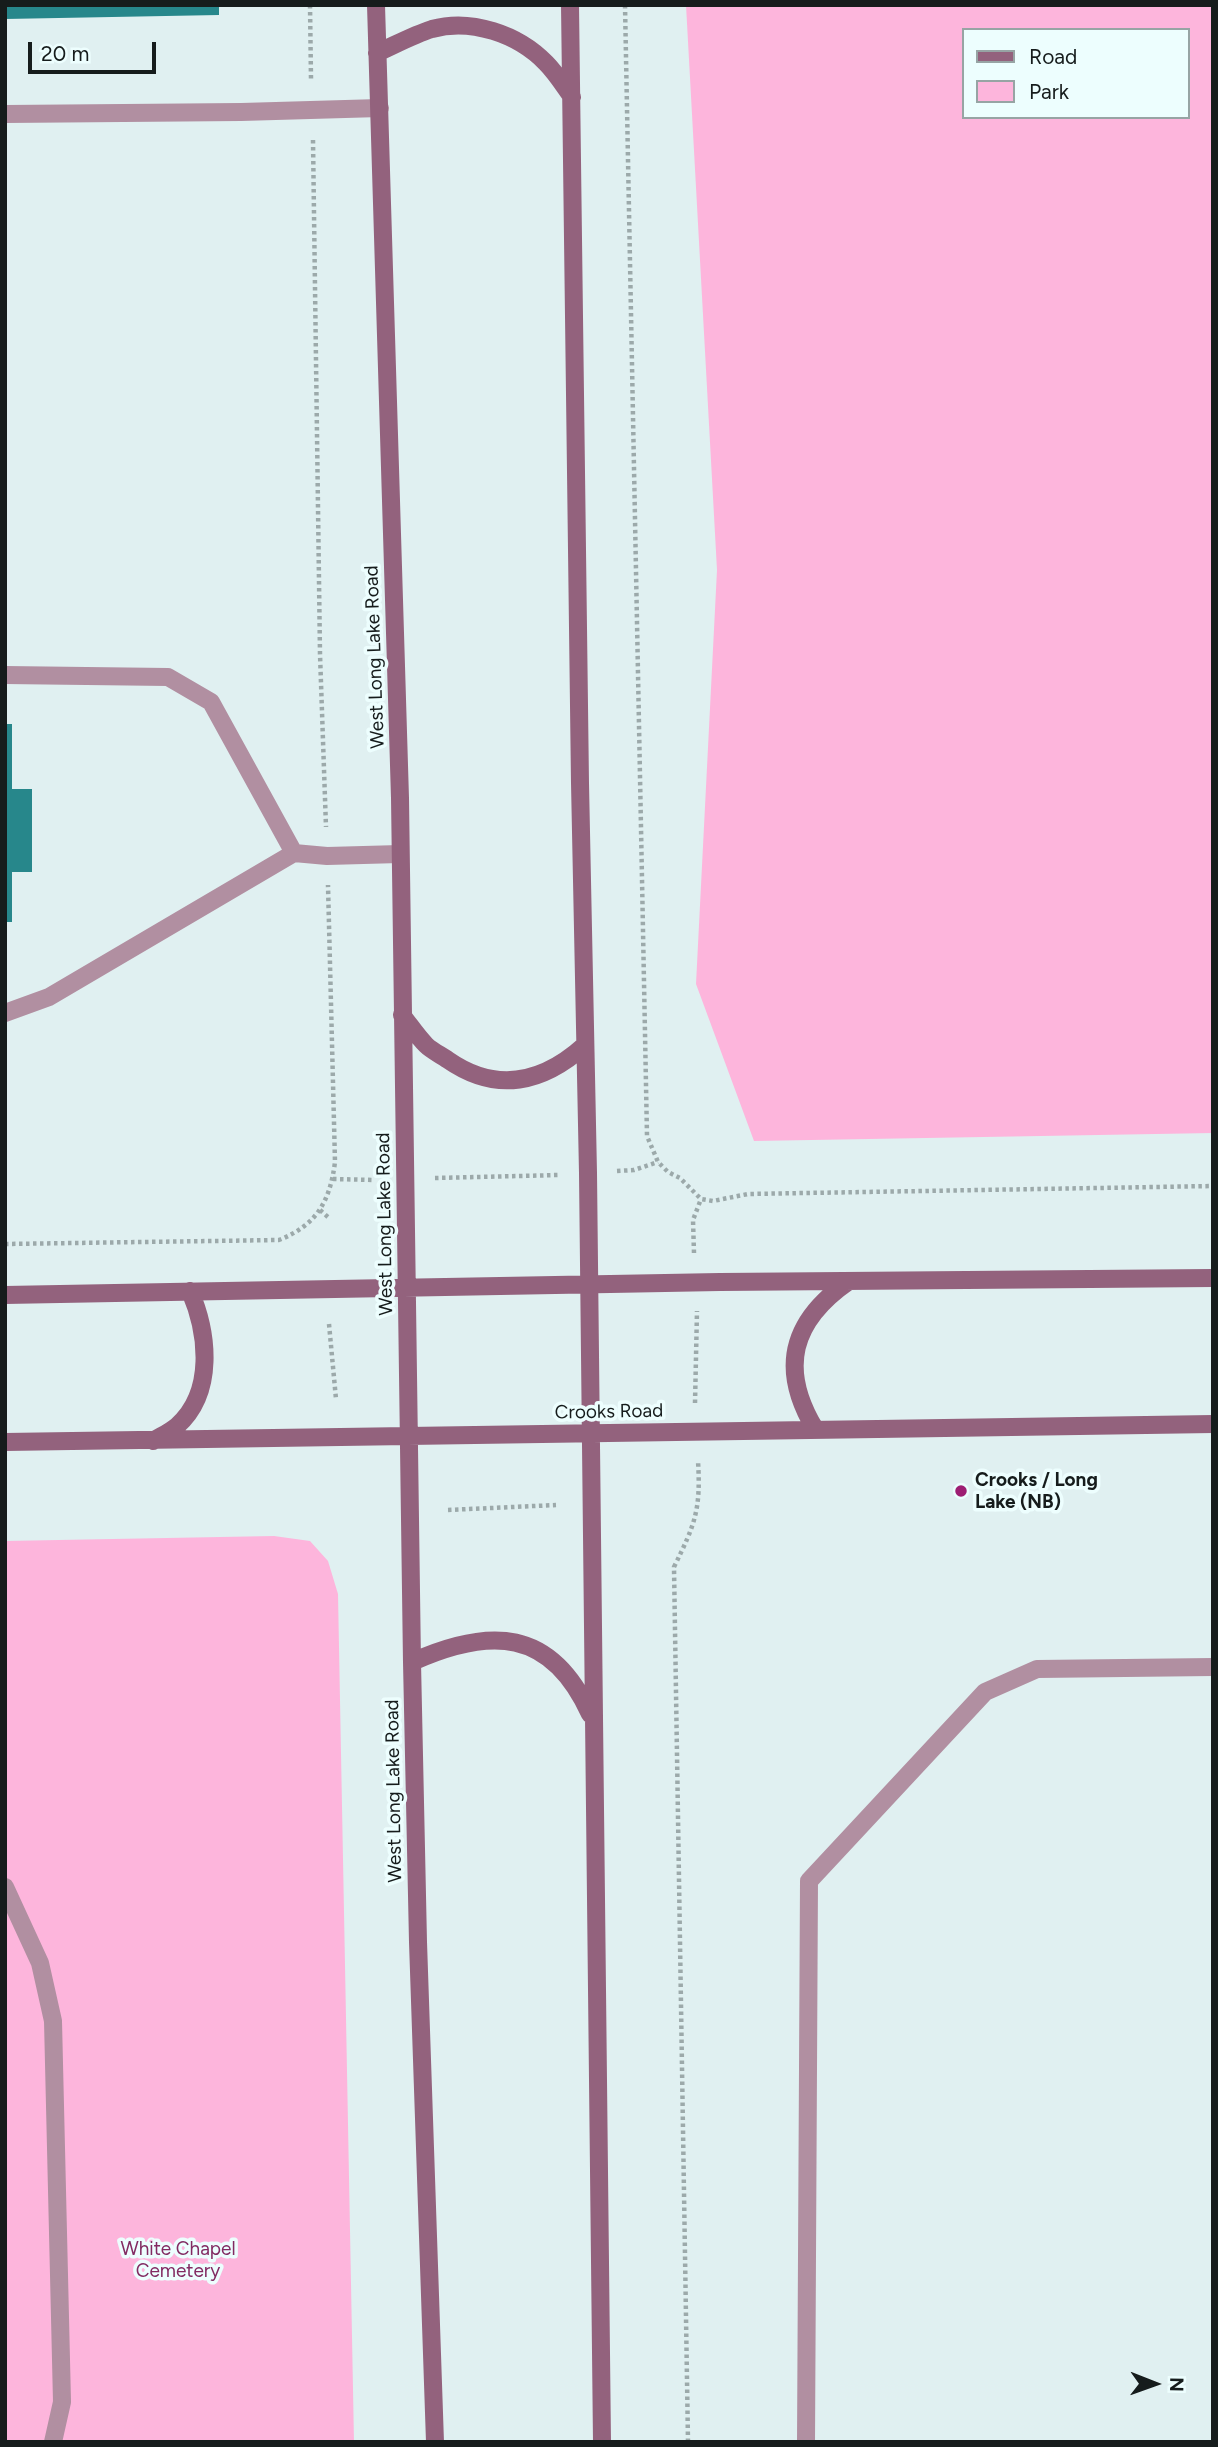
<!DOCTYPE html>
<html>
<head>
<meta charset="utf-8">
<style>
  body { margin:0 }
  #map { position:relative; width:1218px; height:2447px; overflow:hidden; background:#e0f0f1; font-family:Figtree,sans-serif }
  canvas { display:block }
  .frame { position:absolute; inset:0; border:7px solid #161c1c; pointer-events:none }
  .legend { position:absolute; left:962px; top:28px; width:228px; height:91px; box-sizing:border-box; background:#edfefe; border:2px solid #97a4a4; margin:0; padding:9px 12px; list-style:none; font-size:21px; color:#161c1c }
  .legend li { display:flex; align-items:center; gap:14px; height:35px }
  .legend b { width:35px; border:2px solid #97a4a4 }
  .north { position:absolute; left:1120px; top:2349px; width:70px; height:70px; -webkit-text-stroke:5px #edfefe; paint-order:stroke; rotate:91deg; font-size:19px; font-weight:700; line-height:28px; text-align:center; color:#161c1c }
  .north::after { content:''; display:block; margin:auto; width:24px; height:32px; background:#161c1c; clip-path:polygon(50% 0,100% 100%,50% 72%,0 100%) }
  .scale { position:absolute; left:28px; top:42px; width:128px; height:32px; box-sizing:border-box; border:4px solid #161c1c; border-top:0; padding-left:9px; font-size:21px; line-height:24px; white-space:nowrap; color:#161c1c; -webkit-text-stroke:5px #edfefe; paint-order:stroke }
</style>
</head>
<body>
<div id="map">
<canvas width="1218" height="2447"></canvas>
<div class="frame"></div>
<ul class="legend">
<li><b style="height:9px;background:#93627d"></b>Road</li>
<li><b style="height:19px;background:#fdb5dc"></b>Park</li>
</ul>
<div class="north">N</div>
<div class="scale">20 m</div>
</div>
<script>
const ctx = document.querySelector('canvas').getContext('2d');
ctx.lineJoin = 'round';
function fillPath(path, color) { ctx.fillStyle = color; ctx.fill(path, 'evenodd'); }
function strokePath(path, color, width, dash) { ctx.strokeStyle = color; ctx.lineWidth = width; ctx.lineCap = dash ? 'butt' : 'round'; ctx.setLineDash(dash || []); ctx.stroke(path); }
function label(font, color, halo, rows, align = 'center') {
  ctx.font = font + ' Figtree,sans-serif'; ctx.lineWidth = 7; ctx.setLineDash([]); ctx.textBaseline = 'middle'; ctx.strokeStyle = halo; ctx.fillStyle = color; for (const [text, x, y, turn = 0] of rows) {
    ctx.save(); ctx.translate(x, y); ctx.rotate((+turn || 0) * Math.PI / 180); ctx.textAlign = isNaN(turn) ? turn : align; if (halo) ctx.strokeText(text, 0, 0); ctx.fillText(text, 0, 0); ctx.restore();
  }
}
const green = new Path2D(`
  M686 5H1213V1133L754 1141 696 984 717 570ZM964 30H1188V117H964Z
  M274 1536 310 1541 328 1561 338 1594 354 2442H5V1541Z`);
const building = new Path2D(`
  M5 5H219V15L5 19Z
  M5 724H12V789H32V872H12V922H5Z`);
const path = new Path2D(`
  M310 5 311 79
  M625 5 647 1136 658 1162 668 1172 680 1178 701 1199 713 1201 748 1194 1213 1186
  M313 140 320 654 326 827
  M617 1171 634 1170 658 1162
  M435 1178 559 1175
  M333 1179 374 1180
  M320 1210 329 1218
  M5 1244 279 1240C317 1225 330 1201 335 1162L328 885
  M694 1253 693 1220 701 1199
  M329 1324 336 1399
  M695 1403 697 1311
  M448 1510 556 1505
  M688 2442 674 1567C695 1524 701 1510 698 1461`);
const lane = new Path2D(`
  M5 114 241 112 380 108
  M5 675 168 677 211 702 294 853
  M5 1013 49 997 294 853 327 856 400 854
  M5 1887 40 1963 53 2021 62 2402 53 2442
  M806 2442 809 1881 985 1692 1037 1669 1213 1667`);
const secondary = new Path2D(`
  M376 5 400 798 412 1662 418 1942 435 2442
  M570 5 580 783 588 1173 602 2442
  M377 53C395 45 413 35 432 29 471 18 518 34 546 63 556 73 564 86 572 97
  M402 1015C410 1025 417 1036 426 1045 432 1051 441 1055 448 1060 497 1094 543 1083 585 1045
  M5 1295 720 1282 1213 1278
  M815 1429C779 1369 791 1321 849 1281
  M153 1441C161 1436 170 1432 177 1426 215 1392 208 1333 190 1291
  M5 1442 1213 1424
  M412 1662C490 1627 551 1628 590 1714`);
const markers = [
  [961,1491,7,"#9d1e73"]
];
const streetNames = [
  ["West Long Lake Road",375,657,-92],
  ["West Long Lake Road",385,1224,-91],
  ["Crooks Road",609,1412,-1],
  ["West Long Lake Road",394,1791,-91]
];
const poiNames = [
  ["Crooks / Long",975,1480],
  ["Lake (NB)",975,1502]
];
const parkNames = [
  ["White Chapel",178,2249],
  ["Cemetery",178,2271]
];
fillPath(green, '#fdb5dc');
fillPath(building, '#27878b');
strokePath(path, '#9ca9aa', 4.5, [3.5, 3.5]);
strokePath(lane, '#b18fa1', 18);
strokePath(secondary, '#93627d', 18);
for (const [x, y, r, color] of markers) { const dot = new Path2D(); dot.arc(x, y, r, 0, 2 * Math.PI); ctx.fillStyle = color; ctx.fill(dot); strokePath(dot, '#edfefe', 2.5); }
label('19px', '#161c1c', '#edfefe', streetNames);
label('bold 19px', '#161c1c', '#edfefe', poiNames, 'left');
label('19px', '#822a62', '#edfefe', parkNames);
</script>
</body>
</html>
